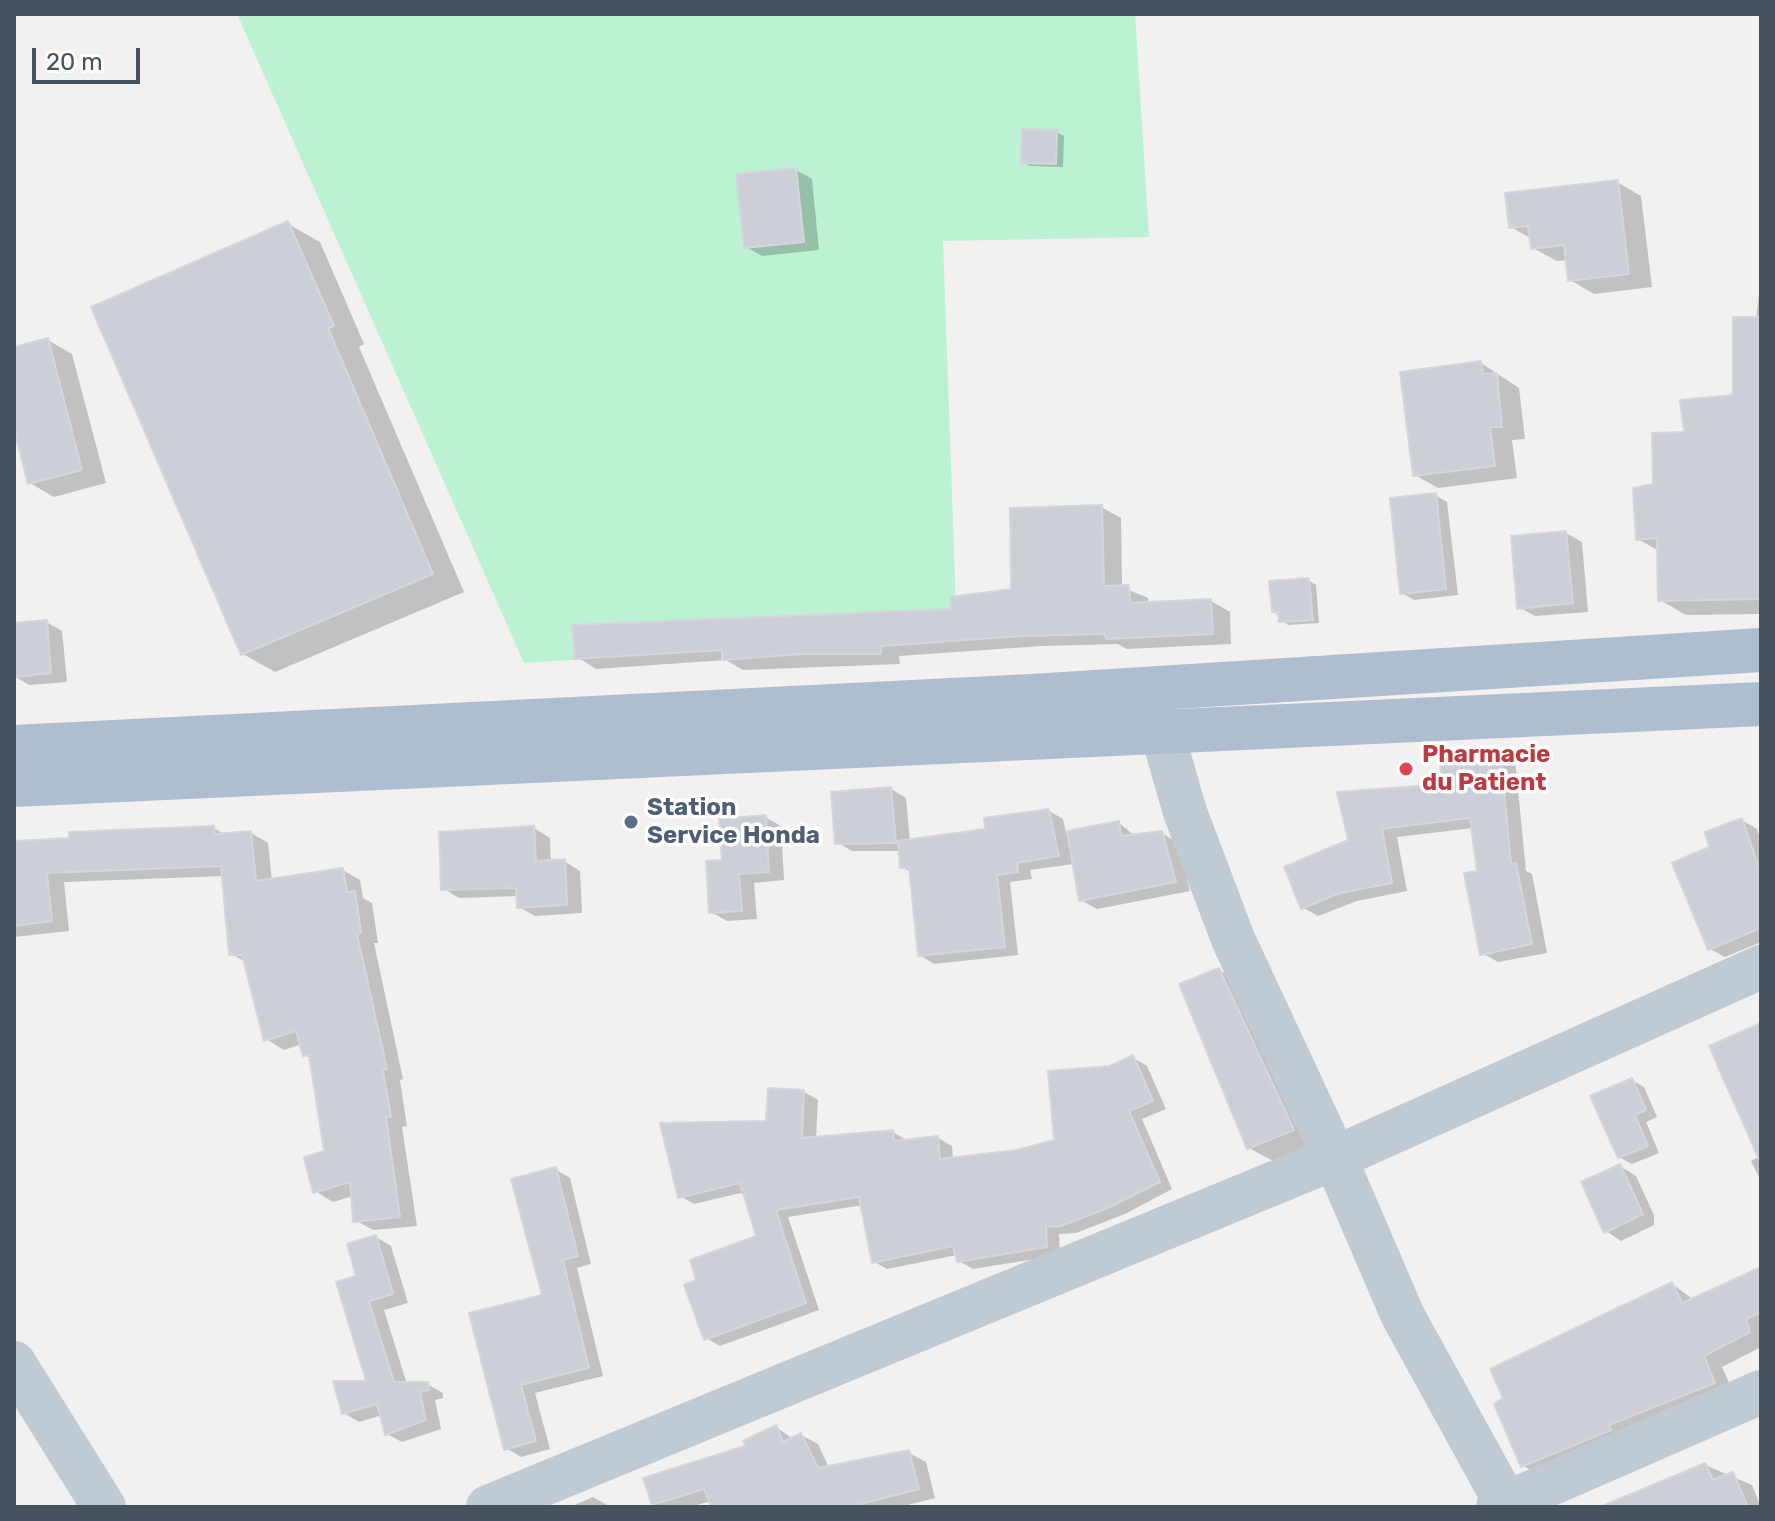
<!DOCTYPE html>
<html>
<head>
<meta charset="utf-8">
<style>
  body { margin:0 }
  #map { position:relative; width:1775px; height:1521px; overflow:hidden; background:#f3f0f0; font-family:Rubik,sans-serif }
  canvas { display:block }
  .frame { position:absolute; inset:0; border:16px solid #47525f; pointer-events:none }
  .scale { position:absolute; left:32px; top:48px; width:108px; height:36px; box-sizing:border-box; border:4px solid #47525f; border-top:0; padding-left:10px; font-size:24px; line-height:28px; white-space:nowrap; color:#47525f; -webkit-text-stroke:6px #fff; paint-order:stroke }
</style>
</head>
<body>
<div id="map">
<canvas width="1775" height="1521"></canvas>
<div class="frame"></div>
<div class="scale">20 m</div>
</div>
<script>
const ctx = document.querySelector('canvas').getContext('2d');
ctx.lineJoin = 'round';
function fillPath(path, color) { ctx.fillStyle = color; ctx.fill(path, 'evenodd'); }
function strokePath(path, color, width, dash) { ctx.strokeStyle = color; ctx.lineWidth = width; ctx.lineCap = dash ? 'butt' : 'round'; ctx.setLineDash(dash || []); ctx.stroke(path); }
function label(font, color, halo, rows, align = 'center') {
  ctx.font = font + ' Rubik,sans-serif'; ctx.lineWidth = 7; ctx.setLineDash([]); ctx.textBaseline = 'middle'; ctx.strokeStyle = halo; ctx.fillStyle = color; for (const [text, x, y, turn = 0] of rows) {
    ctx.save(); ctx.translate(x, y); ctx.rotate((+turn || 0) * Math.PI / 180); ctx.textAlign = isNaN(turn) ? turn : align; if (halo) ctx.strokeText(text, 0, 0); ctx.fillText(text, 0, 0); ctx.restore();
  }
}
const green = new Path2D(`
  M237 14H1135L1149 237 943 241 957 635 524 663Z`);
const shadow = new Path2D(`
  M1056 132 1064 136 1063 167 1030 166 1023 162Z
  M796 170 812 179 819 250 762 256 746 247Z
  M1617 182 1641 196 1652 287 1594 294 1570 280 1567 260 1557 261 1533 248 1532 239 1511 227Z
  M288 224 320 242 364 344 359 347 464 592 275 672 243 654Z
  M1761 276V614L1686 615 1660 600 1659 551 1638 539 1655 486 1686 434 1735 397 1756 319Z
  M48 340 72 354 106 483 54 497 30 483 14 421V349Z
  M1481 363 1519 388 1525 439 1512 440 1517 478 1438 488 1415 475Z
  M1435 495 1447 502 1458 595 1414 600 1402 593Z
  M1101 507 1121 518 1122 587 1148 598V604L1211 601 1230 612 1231 644 1127 649 1118 644 1042 646 899 656 900 664 743 670 726 660 596 669 577 657 953 611 1013 591Z
  M1566 533 1582 542 1588 612 1535 616 1519 607Z
  M1308 580 1316 585 1319 623 1288 625 1273 611Z
  M46 622 62 631 67 682 29 685 14 676V625Z
  M1499 750 1515 759 1526 871 1532 874 1547 953 1498 962 1482 953 1480 872 1473 828 1397 837 1407 891 1357 901 1318 916 1302 907 1350 841Z
  M891 789 906 798 910 842 987 831 1049 811 1063 819 1066 833 1119 823 1135 836 1161 833 1177 842 1190 891 1097 909 1081 900 1074 864 1030 870 1032 879 1010 882 1018 955 934 964 920 955 911 872 902 867 901 851H852L837 842Z
  M765 817 781 826 784 880 754 883 757 919 727 921 711 912 724 862Z
  M1742 820 1757 829 1761 842V942L1725 957 1710 949 1712 848Z
  M214 828 226 835 251 833 268 843 272 881 343 870 360 880 363 898 372 903 378 943H374L403 1079 400 1080 407 1126 402 1127 417 1226 373 1230 355 1220 353 1196 333 1202 315 1191 327 1153 311 1059 305 1055 302 1044 284 1050 266 1039 246 962 231 954 224 876 64 882 69 931 14 937V843Z
  M534 828 550 838 551 862 564 861 580 871 582 913 535 916 519 907V896L459 898 443 888Z
  M1219 970 1243 984 1317 1143 1273 1161 1249 1148Z
  M1761 1025V1181L1751 1161 1760 1156Z
  M1133 1058 1147 1066 1166 1109 1142 1119 1172 1189 1125 1214 1076 1233 1059 1234 1060 1255 973 1269 959 1261 957 1255 887 1269 873 1261 863 1205 788 1217 819 1310 720 1346 706 1338 699 1281 758 1238 745 1192 694 1204 680 1196 804 1092 818 1100 816 1139 893 1132 906 1140 938 1138 952 1146 953 1159 1017 1152 1056 1141 1111 1068Z
  M1631 1080 1644 1087 1657 1117 1646 1122 1659 1153 1632 1164 1619 1157Z
  M1620 1166 1636 1176 1654 1215V1225L1621 1241 1606 1231Z
  M556 1170 570 1178 591 1264 577 1268 603 1376 535 1393 550 1449 521 1457 506 1448 472 1314 544 1296Z
  M376 1237 391 1246 408 1303 384 1310 407 1384H427L443 1393V1398L435 1400 441 1429 402 1442 387 1434 382 1415 359 1422 344 1413 368 1383 358 1277Z
  M1761 1269V1347L1722 1367 1734 1394 1542 1477 1522 1465 1672 1284 1694 1300Z
  M776 1427 793 1439 801 1435 818 1444 829 1468 909 1453 926 1462 935 1498 900 1507H713L711 1501 690 1507H659L654 1504Z
  M1705 1465 1752 1485 1761 1507H1603Z
  M593 1497 611 1507H570Z`);
const building = new Path2D(`
  M1022 129 1057 130 1056 164 1021 163Z
  M796 168 804 242 744 248 736 174Z
  M1618 180 1629 274 1568 281 1564 245 1531 249 1528 226 1509 228 1505 193Z
  M288 221 334 326 328 328 433 574 241 655 91 307Z
  M1733 317H1761V599L1658 601 1657 538 1636 540 1633 488 1653 484 1652 433 1684 432 1680 400 1733 395Z
  M48 338 82 470 28 484 14 429V347Z
  M1481 361 1483 374 1497 373 1502 427H1490L1495 466 1413 476 1400 372Z
  M1436 493 1446 589 1400 594 1390 498Z
  M1102 505 1104 586 1129 585 1130 603 1211 599 1213 634 1106 639 1105 634 1021 636 881 646V654H803L722 660V650L575 659 572 625 951 609 950 597 1011 589 1010 508Z
  M1566 531 1573 603 1517 609 1511 536Z
  M1309 578 1313 620 1279 622 1278 612H1272L1269 581Z
  M47 620 51 673 14 677V623Z
  M1500 748 1511 864 1516 863 1532 944 1480 955 1464 873 1477 871 1470 818 1382 829 1392 883 1340 893 1301 909 1284 867 1348 840 1337 792 1443 784 1439 758Z
  M891 787 896 843 835 844 831 792Z
  M1049 809 1059 856 1017 863 1018 872 997 875 1005 947 918 956 909 867 900 868 898 841 985 829 984 818Z
  M766 815 769 872 739 874 742 911 709 913 706 861 722 860 719 819Z
  M1742 818 1761 874V928L1708 950 1672 863 1709 847 1705 832Z
  M1119 821 1121 836 1162 831 1176 882 1079 901 1067 831Z
  M214 826 215 834 251 831 256 881 343 868 347 892 355 891 361 933 357 934 387 1069 383 1070 391 1117H386L400 1217 353 1222 350 1182 313 1193 304 1157 324 1151 309 1055 303 1056 296 1031 264 1041 242 955H229L221 866 47 873 52 921 14 926V841L69 838V832Z
  M534 826 536 861 565 859 567 905 517 908 516 888 441 890 439 832Z
  M1219 968 1294 1130 1247 1149 1179 984Z
  M1761 1023V1164L1709 1046Z
  M1133 1055 1153 1101 1129 1111 1160 1182 1110 1207 1061 1226 1046 1227 1047 1247 957 1262 953 1246 872 1263 859 1197 776 1210 806 1303 704 1340 684 1285 696 1280 690 1260 756 1236 740 1183 678 1198 660 1123 766 1121 768 1088 804 1090 802 1138 893 1130 894 1141 938 1136 940 1159 1017 1150 1054 1140 1048 1071 1110 1066Z
  M1632 1078 1646 1110 1635 1115 1648 1146 1618 1158 1590 1096Z
  M1620 1164 1643 1214 1604 1233 1581 1182Z
  M556 1167 578 1256 563 1260 589 1368 521 1385 536 1441 504 1450 469 1313 542 1295 511 1179Z
  M376 1235 393 1294 369 1301 394 1382H428L429 1390 420 1392 426 1420 385 1435 377 1404 342 1414 333 1381H366L336 1282 356 1276 347 1244Z
  M1761 1267V1312L1746 1319 1750 1332 1704 1356 1715 1383 1609 1425 1611 1430 1521 1467 1494 1404 1503 1398 1490 1369 1672 1282 1682 1303Z
  M776 1425 783 1442 801 1433 818 1468 909 1450 919 1489 849 1507H711L704 1489 652 1505 643 1478 745 1446 743 1441Z
  M1705 1463 1713 1480 1733 1472 1748 1507H1600Z`);
const minor = new Path2D(`
  M1162 732 1185 812 1233 939 1335 1158 1403 1316 1508 1507
  M14 1363 104 1507
  M488 1507 1335 1158 1761 967
  M1498 1507 1761 1392`);
const major = new Path2D(`
  M14 747 1032 696 1761 650
  M14 785 1761 704`);
const markers = [
  [1406,769,8,"#e0444e"],
  [631,822,8,"#5c6f8a"]
];
const healthNames = [
  ["Pharmacie",1422,755],
  ["du Patient",1422,783]
];
const serviceNames = [
  ["Station",647,808],
  ["Service Honda",647,836]
];
fillPath(green, '#bcf2d3');
fillPath(shadow, '#0003');
fillPath(building, '#cccfd5');
strokePath(building, '#d4d6dc', 2);
strokePath(minor, '#c0cad3', 44);
strokePath(major, '#aebed0', 44);
for (const [x, y, r, color] of markers) { const dot = new Path2D(); dot.arc(x, y, r, 0, 2 * Math.PI); ctx.fillStyle = color; ctx.fill(dot); strokePath(dot, '#fff', 3); }
label('bold 24px', '#be3a42', '#fff', healthNames, 'left');
label('bold 24px', '#4e5e75', '#fff', serviceNames, 'left');
</script>
</body>
</html>
